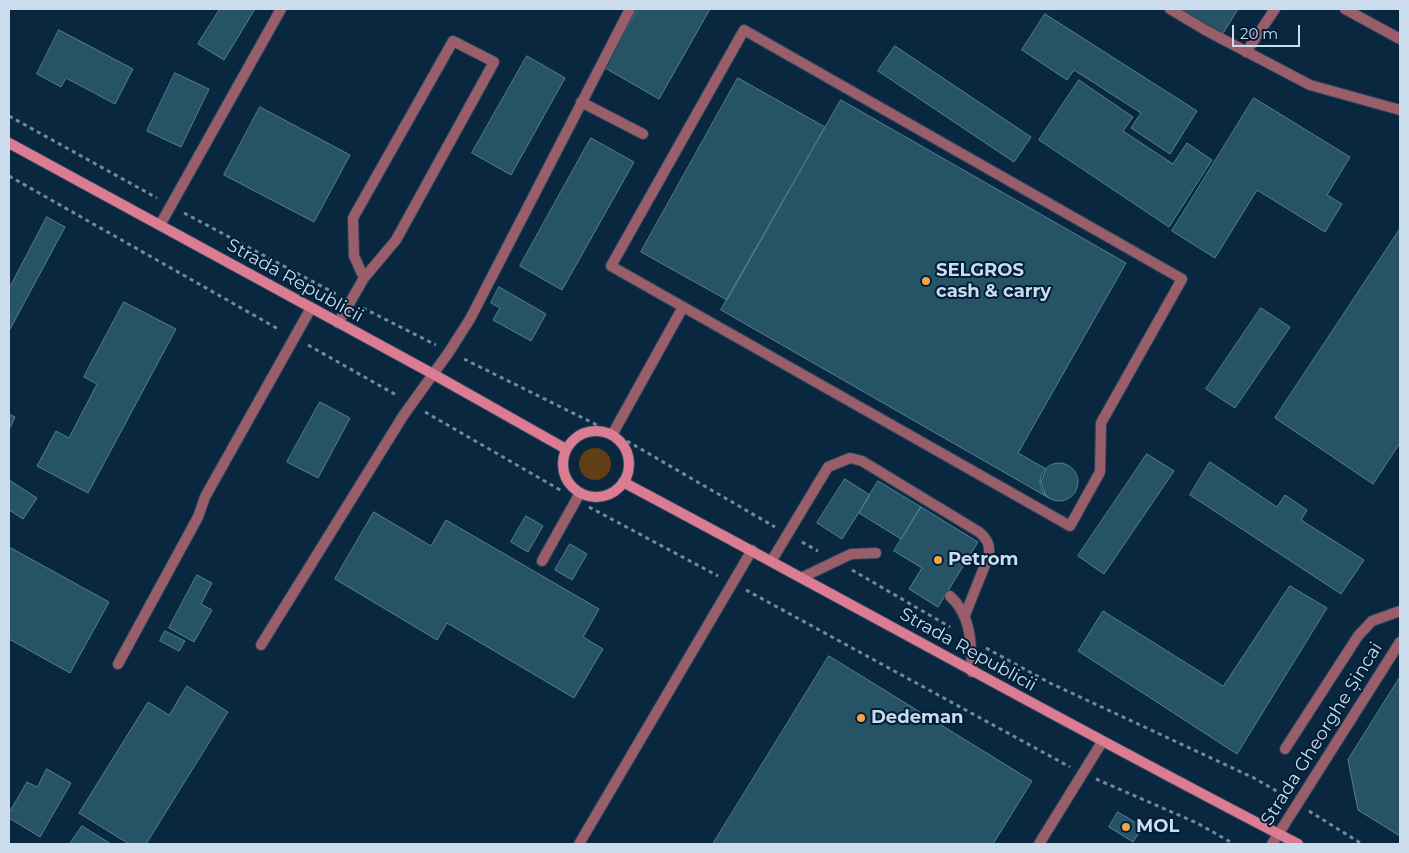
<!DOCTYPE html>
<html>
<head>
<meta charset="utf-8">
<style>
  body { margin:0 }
  #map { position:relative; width:1409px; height:853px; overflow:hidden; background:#092840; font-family:Montserrat,sans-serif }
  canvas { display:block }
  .frame { position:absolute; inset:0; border:10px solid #cbdded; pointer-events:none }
  .scale { position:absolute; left:1232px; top:25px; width:68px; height:22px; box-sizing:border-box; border:2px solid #cbdded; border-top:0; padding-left:6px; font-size:15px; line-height:18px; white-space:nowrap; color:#cbdded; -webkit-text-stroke:4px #011e36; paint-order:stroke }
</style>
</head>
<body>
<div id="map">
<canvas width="1409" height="853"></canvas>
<div class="frame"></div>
<div class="scale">20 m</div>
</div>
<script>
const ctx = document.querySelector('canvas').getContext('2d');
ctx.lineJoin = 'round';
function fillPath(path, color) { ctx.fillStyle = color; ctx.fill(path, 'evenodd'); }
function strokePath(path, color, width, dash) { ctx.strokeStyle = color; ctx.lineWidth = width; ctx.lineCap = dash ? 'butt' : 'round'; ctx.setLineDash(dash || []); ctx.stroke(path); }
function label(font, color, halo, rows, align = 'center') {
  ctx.font = font + ' Montserrat,sans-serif'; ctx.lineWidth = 4; ctx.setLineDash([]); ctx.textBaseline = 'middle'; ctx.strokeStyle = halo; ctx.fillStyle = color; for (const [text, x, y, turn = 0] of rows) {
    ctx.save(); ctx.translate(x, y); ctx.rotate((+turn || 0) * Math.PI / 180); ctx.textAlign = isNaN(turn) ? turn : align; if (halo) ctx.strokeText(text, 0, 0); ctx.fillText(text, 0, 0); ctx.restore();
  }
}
const green = new Path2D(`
  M579 464a16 16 0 1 1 32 0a16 16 0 1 1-32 0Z`);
const building = new Path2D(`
  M220 9H255L224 60 198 44Z
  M638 9H710L659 99 605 68Z
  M1179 9H1238L1222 35Z
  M1045 14 1197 111 1170 154 1131 128 1141 113 1074 70 1067 80 1022 50Z
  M59 30 133 69 115 104 66 78 61 87 37 74Z
  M895 46 1031 137 1014 162 878 71Z
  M527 56 565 78 511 175 472 153Z
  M175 73 209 89 181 147 147 131Z
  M738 78 825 127 727 300 641 252Z
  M1079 80 1133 117 1123 131 1173 164 1187 143 1212 160 1169 227 1039 140Z
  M1254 98 1350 157 1327 195 1342 204 1325 232 1257 190 1215 258 1172 231Z
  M841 100 1126 263 1018 453 1046 469 1041 482 1045 494 1049 498 721 310Z
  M260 107 350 155 314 222 224 175Z
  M591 138 634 162 562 290 520 266Z
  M47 217 65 227 9 331V289Z
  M1400 229V443L1373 484 1275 418Z
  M499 287 546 314 531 341 493 320 500 308 491 303Z
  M124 302 176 329 88 493 37 466 56 431 69 438 97 384 84 377Z
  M1261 308 1290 327 1235 408 1206 389Z
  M320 402 350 418 318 478 287 462Z
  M9 414 15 417 9 430Z
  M1147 454 1174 471 1104 574 1078 556Z
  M1210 462 1277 507 1285 495 1307 510 1301 520 1364 560 1341 594 1190 495Z
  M1040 482a19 19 0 1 1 38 0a19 19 0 1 1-38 0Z
  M845 479 870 495 842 539 817 523Z
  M9 480 37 498 23 519 9 510Z
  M878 481 921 507 901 539 859 513Z
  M921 507 978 542 938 607 909 589 922 568 894 551Z
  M374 512 431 546 446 520 599 609 583 637 603 649 574 698 447 623 437 640 335 579Z
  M526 516 543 526 528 552 511 542Z
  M570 544 587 554 572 580 555 570Z
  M9 547 109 602 70 673 9 639Z
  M197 575 212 583 201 604 212 610 194 642 169 628Z
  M1290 586 1327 608 1237 754 1078 651 1103 611 1223 686Z
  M165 631 185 641 179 651 160 641Z
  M829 656 1032 781 993 844H713Z
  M1400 677V836L1358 810 1348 760Z
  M187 686 228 712 146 844H129L79 813 148 702 169 715Z
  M47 769 71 783 40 837 9 818V813L27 782 37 787Z
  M1118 812 1143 827 1133 842 1109 827Z
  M82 826 111 844H70Z`);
const path = new Path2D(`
  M9 116 157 198
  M9 176 280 330
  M184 213 338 295
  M363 308 436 345
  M308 345 398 396
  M464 359 599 426
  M425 412 562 491
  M627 441 775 527
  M589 507 718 576
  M802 542 818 551
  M852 570 950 627
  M746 590 1070 767
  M986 648 1050 683 1254 778 1285 796
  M1096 779 1197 823 1234 844
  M1309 811 1362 844`);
const lane = new Path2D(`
  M1170 9 1207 31 1310 85 1400 110
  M1345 9 1400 39
  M744 30 1182 279 1101 423 1100 472 1070 526 611 266Z
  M1246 52 1275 9
  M581 102 643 134
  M160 225 281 9
  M338 323 364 278 396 240 494 62 453 41 353 218 354 256 364 278
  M612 435 683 307
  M772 560 828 467 850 458 862 461 979 532C987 539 990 544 989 555L965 615
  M542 561 580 493
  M803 577 851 554 876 553
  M950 596C972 616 971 644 972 672
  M261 645 403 416 449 352 470 319 630 9
  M118 664 198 517 205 497 311 308
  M1285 749 1358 636 1372 621 1400 611
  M579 844 752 550
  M1039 844 1102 742`);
const street = new Path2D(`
  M1272 844 1400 642`);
const secondary = new Path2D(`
  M9 143 433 374 566 449
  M563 464a33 33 0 1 1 66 0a33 33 0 1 1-66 0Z
  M623 482C849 602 1071 727 1298 844`);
const markers = [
  [926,281,5,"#f5a346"],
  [938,560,5,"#f5a346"],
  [861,718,5,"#f5a346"],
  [1126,827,5,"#f5a346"]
];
const poiNames = [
  ["SELGROS",936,271],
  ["cash & carry",936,292],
  ["Petrom",948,560],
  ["Dedeman",871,718],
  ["MOL",1136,827]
];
const streetNames = [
  ["Strada Republicii",295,281,29],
  ["Strada Republicii",968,650,29],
  ["Strada Gheorghe Șincai",1322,734,-58]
];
fillPath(green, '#623e15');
fillPath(building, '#265365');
strokePath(building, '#538093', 1);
strokePath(lane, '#28455c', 12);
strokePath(street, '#28455c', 12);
strokePath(secondary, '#28455c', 12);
strokePath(path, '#71899d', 3, [4, 4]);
strokePath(lane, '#9a5e6b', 10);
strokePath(street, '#9a5e6b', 10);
strokePath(secondary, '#dc7c93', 10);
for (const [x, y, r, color] of markers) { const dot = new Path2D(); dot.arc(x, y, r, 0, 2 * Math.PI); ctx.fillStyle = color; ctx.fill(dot); strokePath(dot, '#011e36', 2); }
label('bold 18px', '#cbdded', '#011e36', poiNames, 'left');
label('18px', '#cbdded', '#011e36', streetNames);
</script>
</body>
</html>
